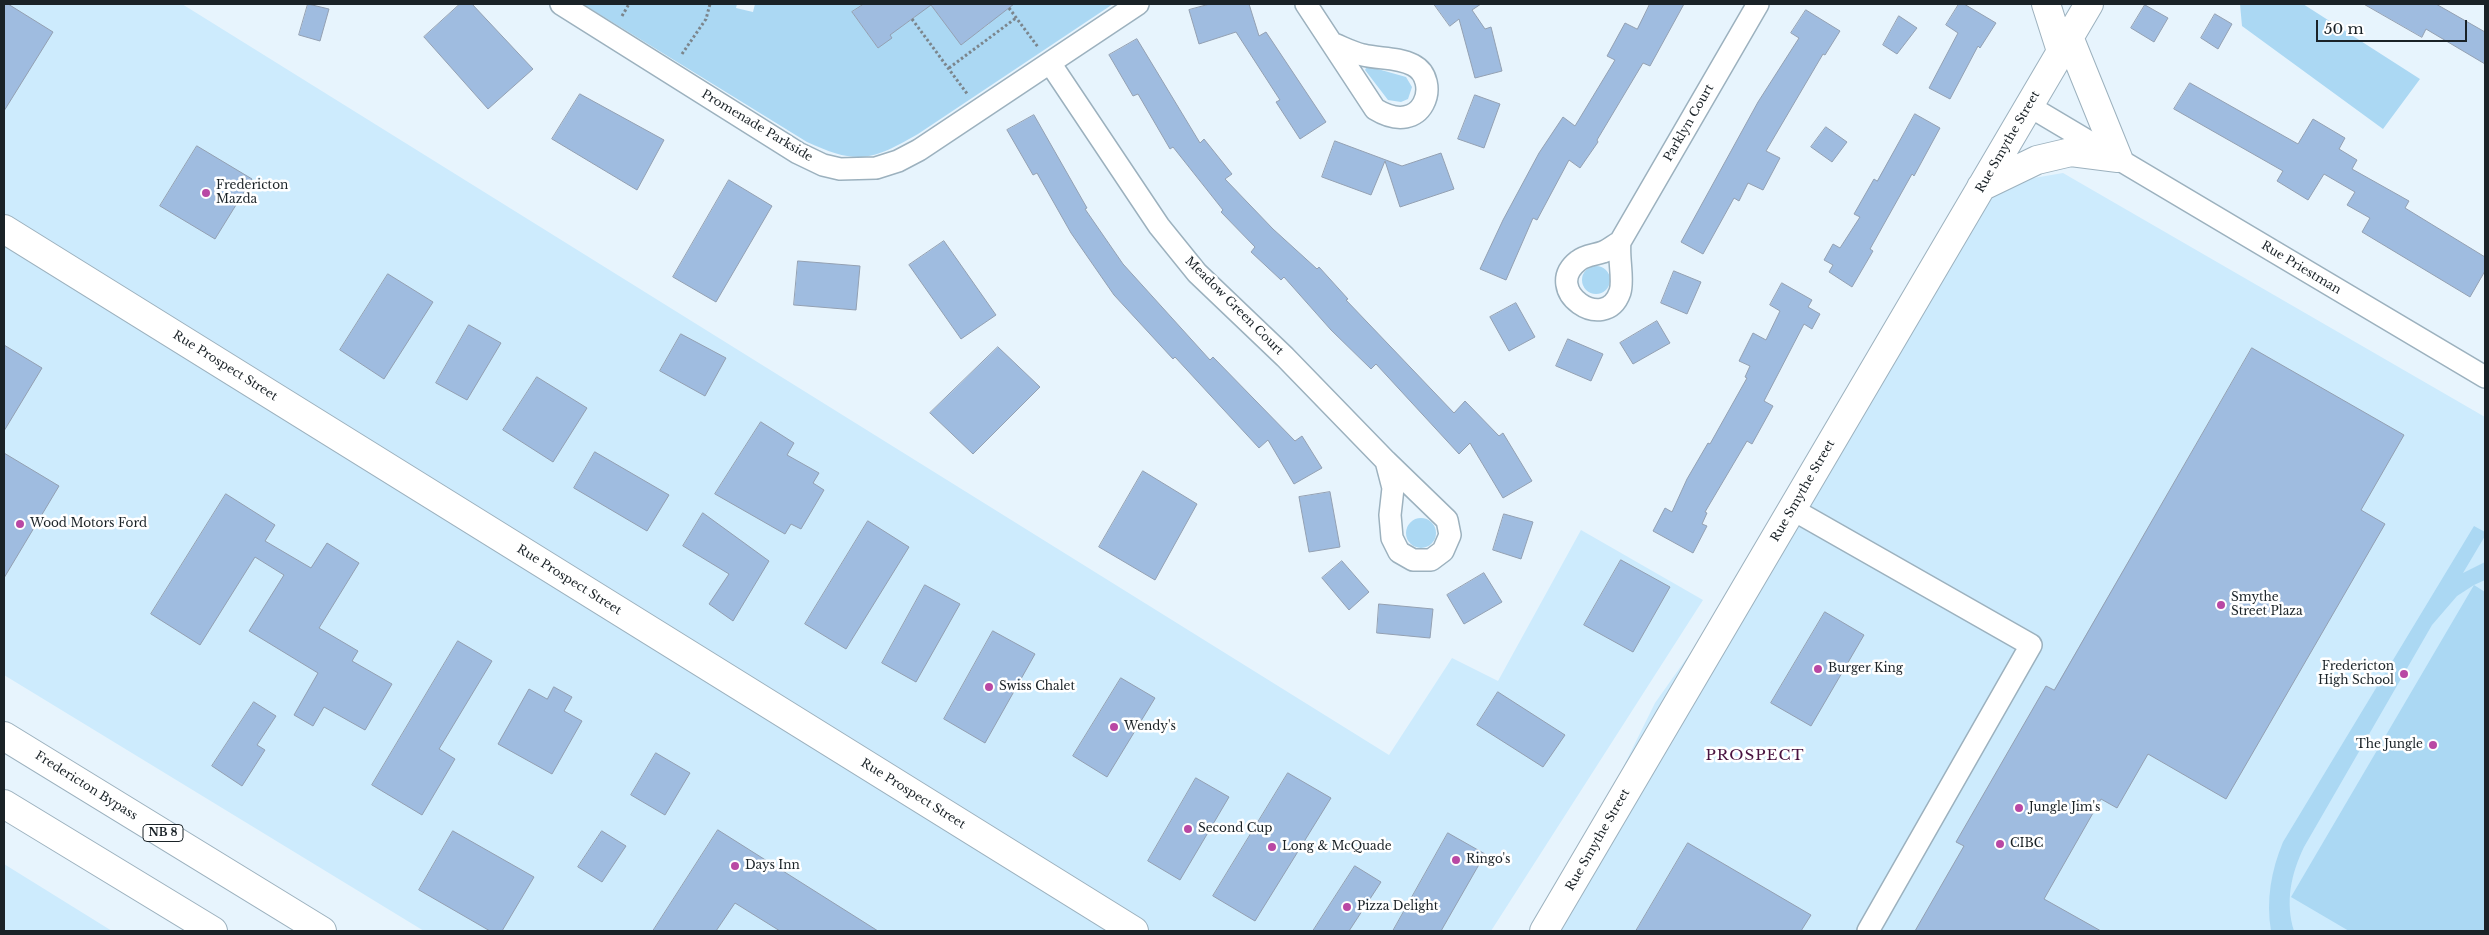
<!DOCTYPE html>
<html>
<head>
<meta charset="utf-8">
<style>
  body { margin:0 }
  #map { position:relative; width:2489px; height:935px; overflow:hidden; background:#e7f4fd; font-family:"Libre Baskerville",serif }
  canvas { display:block }
  .frame { position:absolute; inset:0; border:5px solid #1a2227; pointer-events:none }
  .scale { position:absolute; left:2316px; top:20px; width:151px; height:22px; box-sizing:border-box; border:2px solid #1a2227; border-top:0; padding-left:6px; font-size:15px; line-height:18px; white-space:nowrap; color:#1a2227; -webkit-text-stroke:4px #fff; paint-order:stroke }
</style>
</head>
<body>
<div id="map">
<canvas width="2489" height="935"></canvas>
<div class="frame"></div>
<div class="scale">50 m</div>
</div>
<script>
const ctx = document.querySelector('canvas').getContext('2d');
ctx.lineJoin = 'round';
function fillPath(path, color) { ctx.fillStyle = color; ctx.fill(path, 'evenodd'); }
function strokePath(path, color, width, dash) { ctx.strokeStyle = color; ctx.lineWidth = width; ctx.lineCap = dash ? 'butt' : 'round'; ctx.setLineDash(dash || []); ctx.stroke(path); }
function label(font, color, halo, rows, align = 'center') {
  ctx.font = font + ' "Libre Baskerville",serif'; ctx.lineWidth = 5; ctx.setLineDash([]); ctx.textBaseline = 'middle'; ctx.strokeStyle = halo; ctx.fillStyle = color; for (const [text, x, y, turn = 0] of rows) {
    ctx.save(); ctx.translate(x, y); ctx.rotate((+turn || 0) * Math.PI / 180); ctx.textAlign = isNaN(turn) ? turn : align; if (halo) ctx.strokeText(text, 0, 0); ctx.fillText(text, 0, 0); ctx.restore();
  }
}
const built = new Path2D(`
  M4 4H182L1389 755 1452 658 1498 681 1581 530 1703 600 1491 931H424L4 675Z
  M2063 173 2485 417V931H1542L1655 703 1792 509 1981 187Z
  M4 864 112 931H4Z`);
const green = new Path2D(`
  M583 4H737L736 8 753 12 755 4H864L852 12 878 48C891 28 898 30 915 17L913 14 930 4 961 44 989 24 986 19 1011 4H1113L918 134C871 161 857 165 807 142Z
  M2240 4H2303L2420 79 2383 129 2242 26Z
  M1367 66 1406 77 1412 87 1408 99 1401 102 1388 100 1365 70Z
  M1582 280a14 14 0 1 1 28 0a14 14 0 1 1-28 0Z
  M1406 533a15 15 0 1 1 30 0a15 15 0 1 1-30 0Z
  M2474 526 2485 532V536L2463 573 2485 562V580L2474 585 2485 592V931H2349L2291 897 2474 585 2457 596 2432 625 2304 847C2291 874 2285 902 2294 931H2271C2266 900 2271 871 2283 842Z`);
const building = new Path2D(`
  M4 4H8L53 32 4 111Z
  M308 4 329 9 320 41 299 35Z
  M460 4H472L533 69 488 109 424 37Z
  M864 4H1014L961 45 931 5 890 35 892 38 878 48 852 12Z
  M1210 4H1249L1259 36 1266 32 1326 122 1300 139 1276 102 1280 100 1236 32 1199 44 1189 10Z
  M1434 4H1481L1472 10 1485 29 1491 27 1502 71 1475 78 1459 19 1450 26Z
  M1650 4H1684L1650 66 1643 63 1597 140 1598 142 1580 168 1569 160 1537 220 1533 218 1506 280 1480 269 1503 220 1539 153 1563 117 1575 126 1615 60 1607 56 1625 23 1637 29Z
  M1959 4H1964L1996 23 1980 48 1978 46 1950 99 1929 88 1958 33 1946 25Z
  M2364 4H2436L2485 32V64L2426 29 2422 37Z
  M2145 5 2168 18 2154 42 2131 28Z
  M1806 10 1840 31 1825 55 1823 54 1766 151 1780 158 1763 190 1748 183 1739 201 1734 198 1703 254 1681 242 1758 102 1799 38 1791 33Z
  M2215 14 2232 24 2218 49 2201 38Z
  M1899 16 1917 28 1897 54 1883 45Z
  M1137 39 1200 143 1204 139 1232 174 1225 179 1273 229 1317 269 1319 267 1348 299 1346 300 1454 413 1465 401 1499 436 1503 433 1532 481 1503 498 1470 443 1459 454 1376 364 1371 369 1331 330 1284 277 1281 280 1251 252 1255 247 1221 212 1223 210 1173 147 1170 149 1138 94 1133 96 1109 55Z
  M2190 83 2298 144 2313 119 2345 138 2339 149 2357 160 2352 169 2409 201 2405 208 2485 257V271L2470 297 2362 232 2370 218 2347 205 2355 192 2324 174 2308 200 2277 181 2283 171 2174 109Z
  M580 94 664 140 637 190 552 139Z
  M1475 95 1500 104 1484 148 1458 139Z
  M1915 114 1940 128 1914 176 1912 174 1870 249 1873 251 1852 287 1829 272 1833 265 1824 260 1833 244 1840 248 1860 217 1854 214 1874 179 1877 181Z
  M1034 115 1087 208 1085 209 1123 264 1210 360 1213 357 1295 441 1302 436 1322 468 1294 484 1268 440 1259 448 1175 357 1173 359 1114 295 1071 233 1037 173 1033 175 1007 130Z
  M1826 127 1847 142 1832 162 1811 147Z
  M1335 141 1402 166 1441 153 1454 189 1400 207 1385 161 1371 195 1322 177Z
  M197 146 252 179 215 239 160 206Z
  M729 180 772 206 716 302 673 277Z
  M944 241 996 315 961 339 909 265Z
  M798 261 860 266 856 310 794 305Z
  M1674 271 1701 282 1687 314 1661 303Z
  M388 274 433 302 384 379 340 350Z
  M1782 283 1812 300 1808 307 1820 314 1812 329 1804 324 1764 401 1773 406 1752 444 1747 441 1705 512 1707 513 1702 524 1707 526 1693 553 1653 531 1665 508 1672 512 1687 479 1708 443 1710 444 1747 378 1745 377 1750 366 1739 361 1753 333 1766 340 1780 311 1770 305Z
  M1516 303 1535 337 1509 351 1490 317Z
  M1657 321 1670 343 1633 364 1620 343Z
  M469 325 501 343 467 400 436 383Z
  M681 334 726 358 705 396 660 371Z
  M1568 339 1603 354 1591 381 1556 366Z
  M4 345 42 368 4 431Z
  M998 347 1040 387 973 454 930 413Z
  M2252 348 2404 435 2361 510 2385 524 2226 799 2148 754 2117 808 2101 799 2044 899 2101 931H1915L1964 846 1956 842 2046 686 2054 690Z
  M537 377 587 408 553 462 503 430Z
  M761 422 794 443 787 455 819 473 813 483 824 490 801 529 791 524 785 534 715 494Z
  M595 452 669 495 647 531 574 488Z
  M4 453 59 486 4 578Z
  M1143 471 1197 504 1155 580 1099 547Z
  M1330 492 1340 547 1309 552 1299 497Z
  M226 494 275 525 265 541 311 568 327 543 359 563 319 628 358 651 352 661 392 684 365 730 324 707 313 726 294 715 318 673 249 631 284 575 255 557 200 645 151 614Z
  M703 513 769 561 733 621 709 604 729 574 683 546Z
  M1504 514 1533 522 1521 559 1493 550Z
  M868 521 909 547 846 649 805 624Z
  M1621 560 1670 587 1633 652 1584 625Z
  M1342 561 1369 592 1349 610 1322 578Z
  M1484 573 1502 602 1464 624 1447 595Z
  M925 585 960 604 916 682 882 663Z
  M1379 604 1433 609 1430 638 1377 633Z
  M1825 612 1864 635 1811 726 1771 703Z
  M993 631 1035 654 985 743 944 719Z
  M458 641 492 661 439 749 455 759 422 815 372 785Z
  M1121 678 1155 698 1107 777 1073 756Z
  M554 687 572 697 564 711 582 721 552 774 498 744 529 689 547 699Z
  M1498 692 1565 735 1543 767 1477 725Z
  M254 702 276 716 257 745 265 750 242 786 212 766Z
  M656 753 690 773 665 815 631 795Z
  M1288 773 1331 798 1255 921 1213 896Z
  M1196 778 1229 797 1180 880 1148 861Z
  M718 830 878 931H780L735 903 716 931H653Z
  M453 831 534 877 502 931H490L419 890Z
  M602 831 626 846 602 882 578 867Z
  M1448 833 1485 854 1441 931H1393Z
  M1688 843 1811 915 1801 931H1636Z
  M1355 866 1381 882 1349 931H1313Z`);
const path = new Path2D(`
  M1009 8 1038 47
  M622 16 629 4
  M912 19 968 95
  M682 54 706 19 710 4
  M949 68 1016 18`);
const minor = new Path2D(`
  M561 4 798 153 823 165 840 169 876 168 898 161 919 150 1138 4
  M1306 4 1375 109C1424 139 1442 80 1413 65 1398 57 1379 59 1363 55 1353 53 1344 48 1334 44
  M1050 63 1159 226 1197 273 1285 357 1386 461 1447 520 1450 535 1443 551 1431 560H1413L1399 552 1392 538 1390 515 1393 488 1386 461
  M2029 106 2485 377
  M1620 242C1614 245 1609 250 1603 252 1595 255 1585 255 1578 261 1541 290 1605 335 1620 292 1624 280 1618 258 1620 242L1758 4
  M1792 509 2031 645 1868 931`);
const major = new Path2D(`
  M2046 4 2061 51
  M1981 187 2037 160 2071 152 2118 158 2069 37
  M4 229 1134 931
  M1544 931 2089 4`);
const highway = new Path2D(`
  M4 736 322 931
  M4 804 213 931`);
const markers = [
  [206,193,5,"#b948a4"],
  [20,524,5,"#b948a4"],
  [2221,605,5,"#b948a4"],
  [1818,669,5,"#b948a4"],
  [2404,674,5,"#b948a4"],
  [989,687,5,"#b948a4"],
  [1114,727,5,"#b948a4"],
  [2433,745,5,"#b948a4"],
  [2019,808,5,"#b948a4"],
  [1188,829,5,"#b948a4"],
  [2000,844,5,"#b948a4"],
  [1272,847,5,"#b948a4"],
  [1456,860,5,"#b948a4"],
  [735,866,5,"#b948a4"],
  [1347,907,5,"#b948a4"]
];
const shields = [
  [163,833,40]
];
const shieldNames = [
  ["NB 8",163,833]
];
const streetNames = [
  ["Parklyn Court",1689,123,-60],
  ["Promenade Parkside",757,126,31],
  ["Rue Smythe Street",2008,142,-60],
  ["Rue Priestman",2301,268,31],
  ["Meadow Green Court",1234,306,45],
  ["Rue Prospect Street",225,366,32],
  ["Rue Smythe Street",1803,491,-60],
  ["Rue Prospect Street",569,580,32],
  ["Fredericton Bypass",86,786,32],
  ["Rue Prospect Street",913,794,32],
  ["Rue Smythe Street",1598,840,-60]
];
const poiNames = [
  ["Fredericton",216,186],
  ["Mazda",216,200],
  ["Wood Motors Ford",30,524],
  ["Smythe",2231,598],
  ["Street Plaza",2231,612],
  ["Fredericton",2394,667,"right"],
  ["High School",2394,681,"right"],
  ["Burger King",1828,669],
  ["Swiss Chalet",999,687],
  ["Wendy's",1124,727],
  ["The Jungle",2423,745,"right"],
  ["Jungle Jim's",2029,808],
  ["Second Cup",1198,829],
  ["CIBC",2010,844],
  ["Long & McQuade",1282,847],
  ["Ringo's",1466,860],
  ["Days Inn",745,866],
  ["Pizza Delight",1357,907]
];
const quarterNames = [
  ["PROSPECT",1755,756]
];
fillPath(built, '#cdebfd');
fillPath(green, '#abd8f3');
fillPath(building, '#9fbce0');
strokePath(building, '#93a0b2', 1);
strokePath(minor, '#9cb1be', 24);
strokePath(major, '#9cb1be', 30);
strokePath(highway, '#9cb1be', 30);
strokePath(path, '#7b858c', 3, [2.5, 2.5]);
strokePath(minor, '#fff', 21);
strokePath(major, '#fff', 28);
strokePath(highway, '#fff', 28);
for (const [x, y, r, color] of markers) { const dot = new Path2D(); dot.arc(x, y, r, 0, 2 * Math.PI); ctx.fillStyle = color; ctx.fill(dot); strokePath(dot, '#fff', 2); }
for (const [x, y, w] of shields) { const box = new Path2D(); box.roundRect(x - w / 2, y - 8.5, w, 17, 4); ctx.fillStyle = '#fff'; ctx.fill(box); strokePath(box, '#1a2227', 1); }
label('bold 11px', '#1a2227', null, shieldNames);
label('12px', '#1a2227', '#fff', streetNames);
label('12px', '#1a2227', '#fff', poiNames, 'left');
ctx.letterSpacing = '1px';
label('15px', '#491340', '#fff', quarterNames);
ctx.letterSpacing = '0px';
</script>
</body>
</html>
